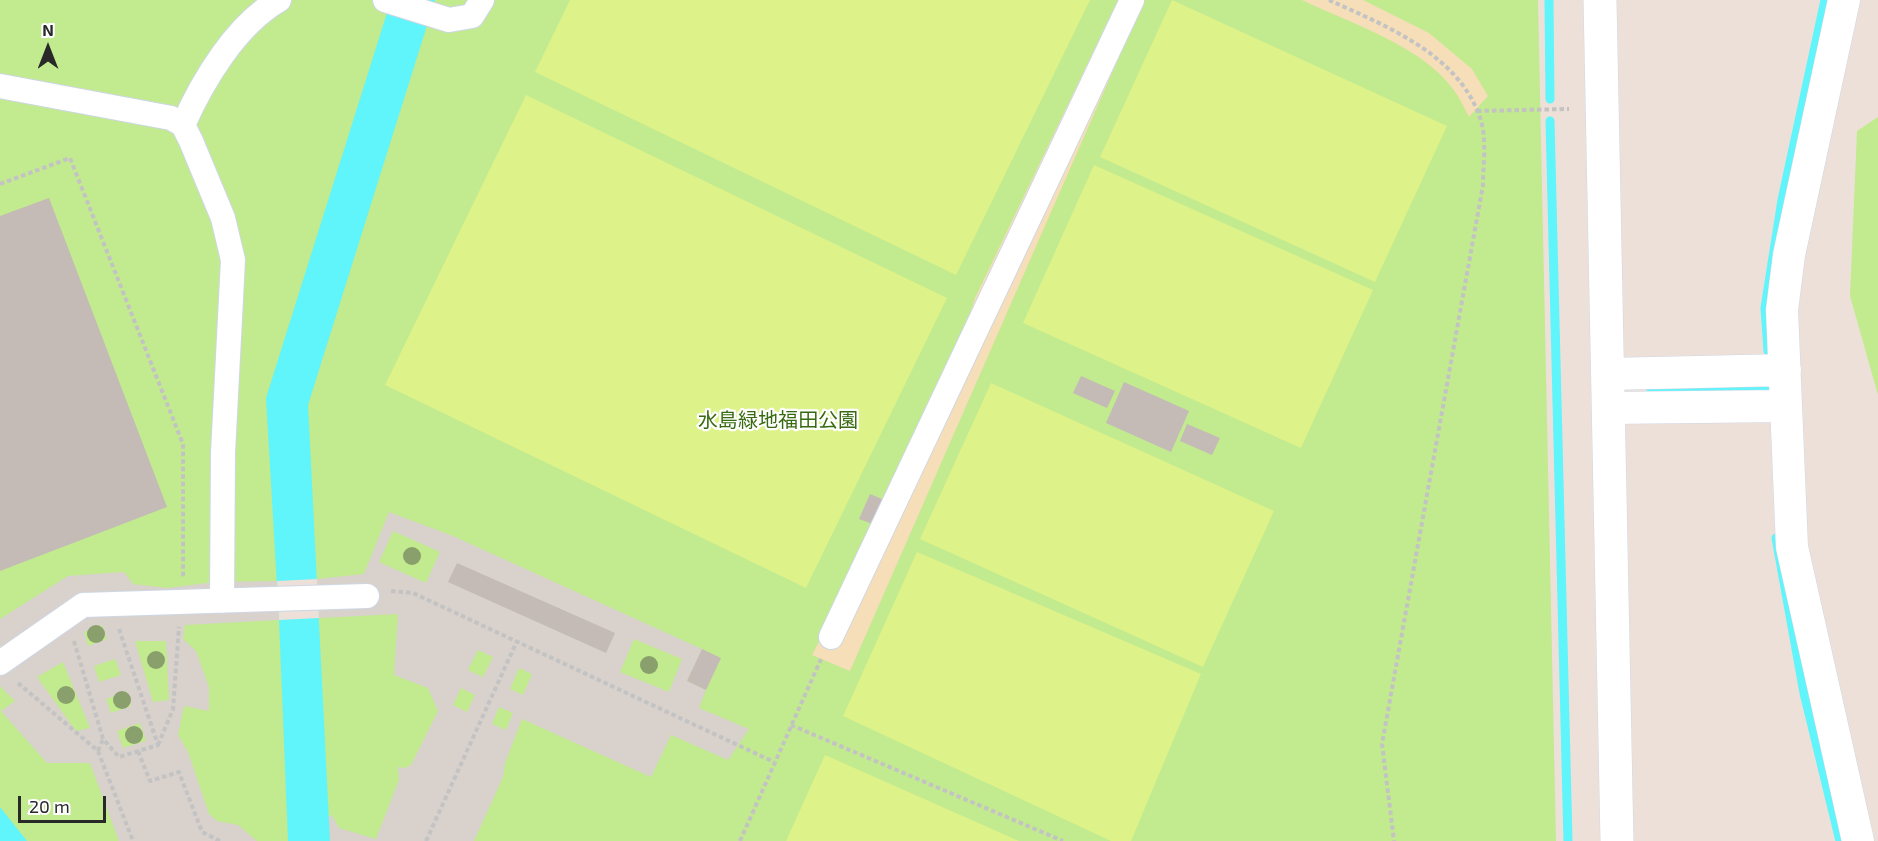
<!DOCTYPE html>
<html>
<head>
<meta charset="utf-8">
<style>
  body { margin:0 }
  #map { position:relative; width:1878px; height:841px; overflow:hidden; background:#ede0d9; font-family:"Exo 2",sans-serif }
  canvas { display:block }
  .north { position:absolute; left:18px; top:18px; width:60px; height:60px; -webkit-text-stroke:4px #fff; paint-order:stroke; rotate:0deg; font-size:16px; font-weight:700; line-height:24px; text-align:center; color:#292929 }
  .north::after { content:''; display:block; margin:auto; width:21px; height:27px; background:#292929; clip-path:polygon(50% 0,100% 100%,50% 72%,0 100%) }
  .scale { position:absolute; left:18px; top:796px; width:88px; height:27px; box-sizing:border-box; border:3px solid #292929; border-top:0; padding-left:8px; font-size:18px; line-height:21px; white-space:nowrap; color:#292929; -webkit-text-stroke:4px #fff; paint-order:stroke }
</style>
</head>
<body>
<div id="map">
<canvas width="1878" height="841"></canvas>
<div class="north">N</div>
<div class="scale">20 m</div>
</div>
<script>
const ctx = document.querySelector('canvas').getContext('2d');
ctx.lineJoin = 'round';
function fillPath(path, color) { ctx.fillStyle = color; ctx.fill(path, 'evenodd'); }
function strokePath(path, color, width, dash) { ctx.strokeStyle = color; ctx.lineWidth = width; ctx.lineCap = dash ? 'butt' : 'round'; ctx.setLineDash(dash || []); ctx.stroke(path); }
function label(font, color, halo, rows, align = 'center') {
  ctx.font = font + ' "Exo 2","Noto Sans JP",sans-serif'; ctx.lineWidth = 4.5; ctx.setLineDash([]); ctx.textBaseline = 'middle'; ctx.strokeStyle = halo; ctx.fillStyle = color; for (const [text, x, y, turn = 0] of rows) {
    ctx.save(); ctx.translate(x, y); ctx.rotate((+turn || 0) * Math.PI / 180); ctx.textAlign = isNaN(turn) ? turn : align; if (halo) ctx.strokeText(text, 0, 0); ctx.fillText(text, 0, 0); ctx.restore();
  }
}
const green = new Path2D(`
  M0 0H1538L1556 841H0Z
  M1878 117V395L1850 296 1857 131Z`);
const sand = new Path2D(`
  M1118 0H1144L850 671 812 655 878 526 967 324 975 298Z
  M1302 0H1363L1429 33 1472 69 1488 96 1469 117C1464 107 1459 97 1453 89 1422 46 1348 22 1302 0Z`);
const pitch = new Path2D(`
  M570 0H1090L956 275 535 72Z
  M1172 0 1447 126 1375 282 1100 157Z
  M526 95 947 298 806 588 385 385Z
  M1094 165 1373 290 1301 448 1023 323Z
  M991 383 1274 511 1203 667 920 539Z
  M917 552 1201 674 1131 841H1111L843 716Z
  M825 755 1019 841H786Z`);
const plaza = new Path2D(`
  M389 512 453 536 702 649 687 681 706 690 699 708 749 729 728 760 671 735 651 777 522 719 505 763 503 777 474 841H330L328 817 332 815 339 828 376 839 399 780 398 767 405 768 411 765 438 711 428 688 394 675 398 614 319 618 317 579 364 574ZM393 531 440 552 426 583 379 562ZM634 639 682 659 669 692 620 672ZM478 650 493 657 483 677 468 670ZM519 668 532 674 523 695 510 689ZM461 688 475 695 467 712 453 705ZM499 707 513 713 506 730 492 724Z
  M124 572 133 584 167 588 215 582 277 581 279 620 185 625 183 639 196 651 209 687V711L184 706 178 735 188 752 209 814 217 821 238 825 257 841H119L90 763H47L1 711 15 701 0 686V619L68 576ZM102 625 107 639 88 646 84 632ZM135 641H166L169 700 153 702ZM115 659 121 675 99 682 94 666ZM63 662 90 728H89L76 731 37 677ZM127 692 131 706 111 713 106 699ZM140 723 146 741 123 748 117 731Z`);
const water = new Path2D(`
  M391 0H435L308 405 330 841H288L279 620 266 398Z
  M0 807 27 841H0Z`);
const pier = new Path2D(`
  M317 579 319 618 279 620 277 581Z`);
const stream = new Path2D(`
  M1549 0 1550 99
  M1550 121 1568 841
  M1768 351 1765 308 1782 200 1825 0
  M1651 390 1770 389
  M1776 538 1804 693 1840 841`);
const building = new Path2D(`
  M49 198 167 507 0 571V216Z
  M1081 376 1115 391 1107 408 1073 393Z
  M1124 382 1189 411 1171 452 1106 423Z
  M1187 424 1220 438 1212 455 1180 441Z
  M870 494 889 502 878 526 859 519Z
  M457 563 615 633 606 653 448 582Z
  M702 649 721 658 706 690 687 681Z`);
const path = new Path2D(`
  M1329 0C1386 26 1461 55 1481 121 1487 141 1483 165 1483 185L1382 744 1394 841
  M1477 111 1569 109
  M0 184 70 158 183 444V577
  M391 591 413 593 774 762
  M74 641 103 739 119 757 158 745 119 629
  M18 683 98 751 133 841
  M791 725 1063 841
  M158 745 173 709 179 627
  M98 751 103 739
  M138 751 150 781 179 772 202 832 220 841
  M426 841 517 641
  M740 841 821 659`);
const pedestrian = new Path2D(`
  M385 0 449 20 472 16 482 0
  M0 86 171 118 183 125 191 141 223 218 233 260 223 453 222 601
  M183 125C203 80 236 25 279 0
  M831 637 1132 0
  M0 663 83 605 367 596`);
const minor = new Path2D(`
  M1844 0 1789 255 1782 310 1792 547 1858 841
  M1608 374 1785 370
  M1609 408 1786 406`);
const tertiary = new Path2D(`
  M1600 0 1617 841`);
const trees = [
  [412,556],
  [96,634],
  [156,660],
  [649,665],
  [66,695],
  [122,700],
  [134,735]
];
const parkNames = [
  ["水島緑地福田公園",778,420]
];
fillPath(green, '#c2ea8f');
fillPath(sand, '#f6deb8');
fillPath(pitch, '#ddf289');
fillPath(plaza, '#d8d1cc');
fillPath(water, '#60f4fb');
fillPath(pier, '#ede0d9');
strokePath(stream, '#60f4fb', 9);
fillPath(building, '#c4bab6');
strokePath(pedestrian, '#ced7e4', 26);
strokePath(minor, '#ced7e4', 33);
strokePath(tertiary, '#ced7e4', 34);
strokePath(path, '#c3c3c3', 4, [4.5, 3]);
strokePath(pedestrian, '#fff', 24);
strokePath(minor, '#fff', 32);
strokePath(tertiary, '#fff', 33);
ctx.fillStyle = '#8aa06c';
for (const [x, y] of trees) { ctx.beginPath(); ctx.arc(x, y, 9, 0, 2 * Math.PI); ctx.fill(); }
label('20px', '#396c12', '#fff', parkNames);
</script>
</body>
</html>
